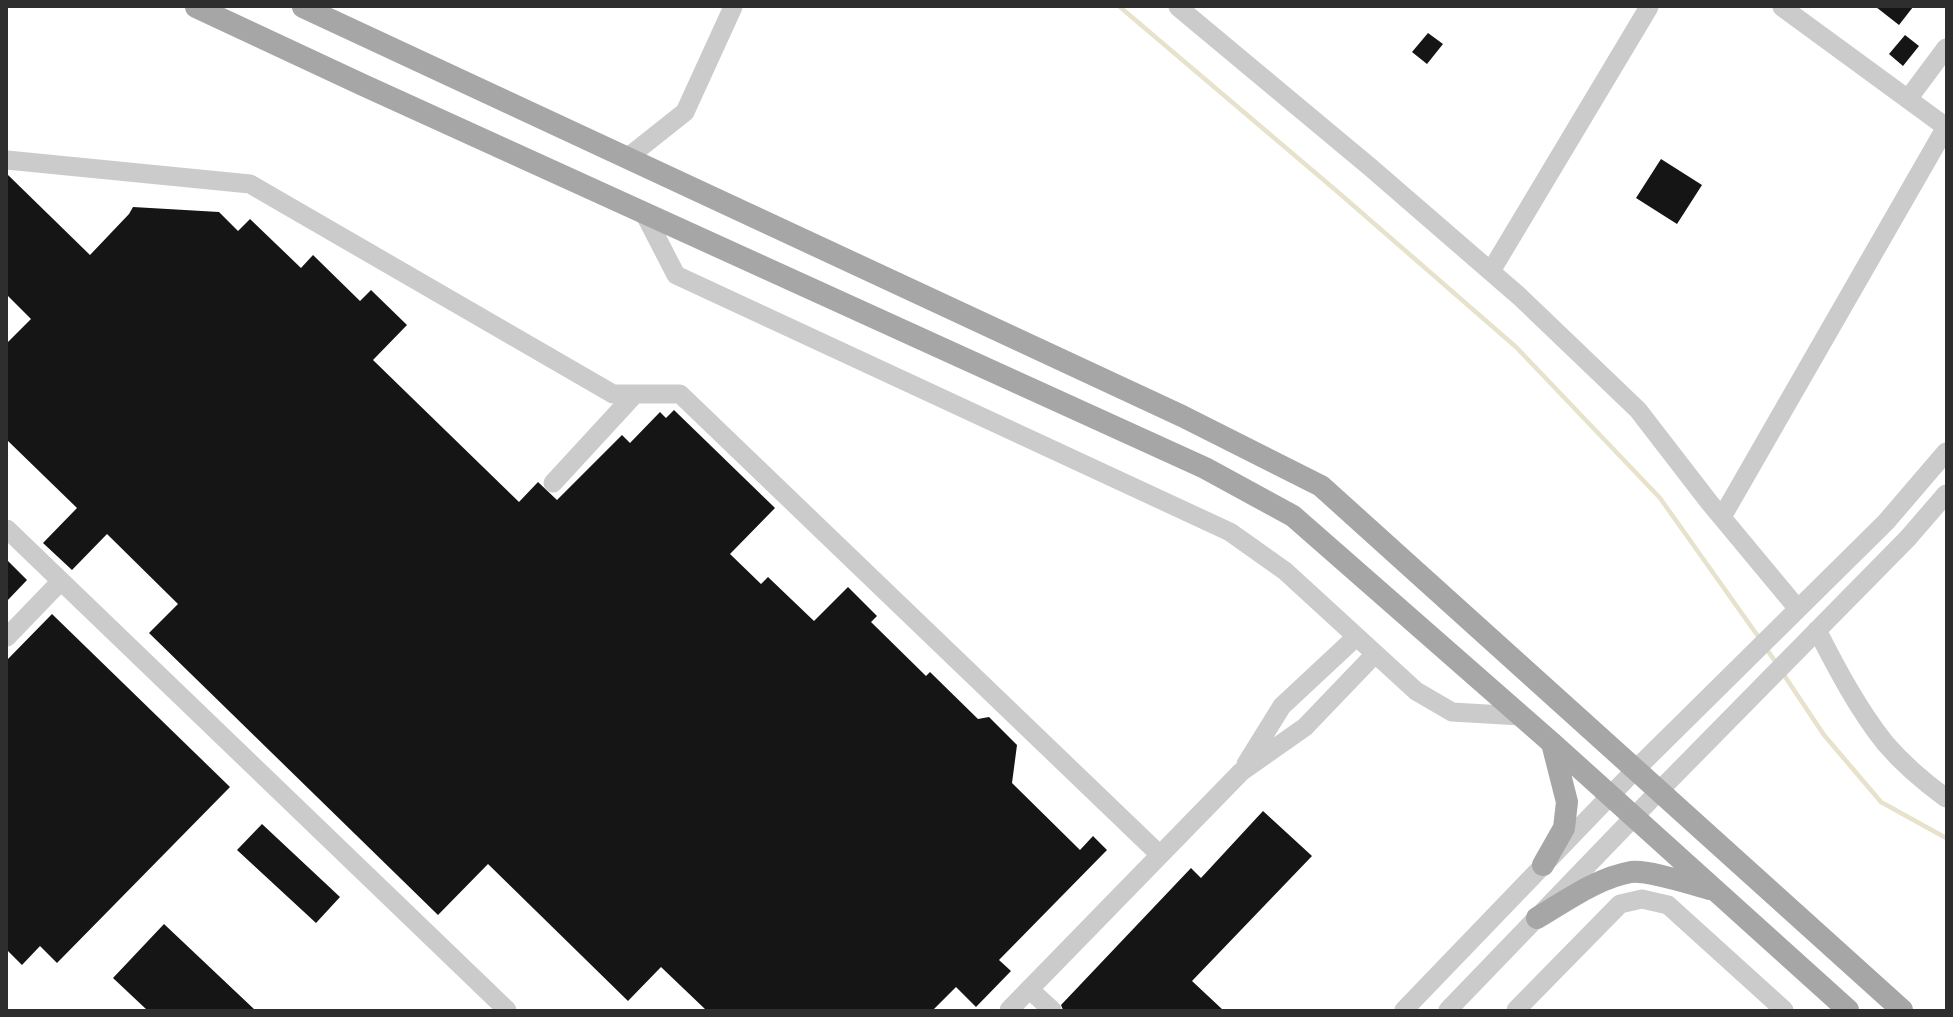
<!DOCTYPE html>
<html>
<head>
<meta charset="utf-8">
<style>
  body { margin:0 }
  #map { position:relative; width:1953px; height:1017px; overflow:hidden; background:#fff; font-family:Ubuntu,sans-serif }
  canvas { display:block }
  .frame { position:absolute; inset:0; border:8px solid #2e2e2e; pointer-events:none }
</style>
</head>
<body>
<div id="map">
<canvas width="1953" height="1017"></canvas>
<div class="frame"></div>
</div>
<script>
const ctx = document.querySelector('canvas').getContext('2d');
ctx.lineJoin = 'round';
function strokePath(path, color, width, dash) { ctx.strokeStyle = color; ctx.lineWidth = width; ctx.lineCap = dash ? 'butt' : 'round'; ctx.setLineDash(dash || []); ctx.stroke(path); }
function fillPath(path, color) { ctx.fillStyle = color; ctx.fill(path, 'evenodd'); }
const stream = new Path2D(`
  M1120 7 1339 193 1516 347 1660 498 1760 639
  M1765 647 1777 664
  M1782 672 1824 735 1881 802 1946 838`);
const building = new Path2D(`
  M1876 7H1913L1899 25Z
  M1428 33 1443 44 1427 64 1412 52Z
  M1905 35 1919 46 1903 66 1889 54Z
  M1661 159 1702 185 1677 224 1636 198Z
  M7 174 90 255 129 214 133 207 219 212 238 231 250 219 301 268 313 255 360 301 371 290 407 325 373 360 519 502 538 482 557 500 622 435 630 443 660 412 666 418 674 410 775 508 730 554 761 584 768 577 814 621 848 587 877 616 871 622 926 676 930 672 978 719 989 717 1017 745 1012 783 1080 850 1093 836 1107 850 999 960 1011 971 976 1007 956 987 933 1010H706L661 967 628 1001 488 864 438 915 149 633 178 604 107 534 72 570 43 543 77 508 7 440V343L31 319 7 295Z
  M7 560 27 580 7 601Z
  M52 614 230 787 57 963 40 946 22 965 7 950V660Z
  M1263 811 1312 856 1192 981 1223 1010H1063L1061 1005 1191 868 1201 878Z
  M262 824 340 897 316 923 237 850Z
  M164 924 255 1010H147L113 978Z`);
const minor = new Path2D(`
  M1178 7 1370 167 1519 296 1638 410 1709 502 1798 609
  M1782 7 1946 127
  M1908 99 1946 48
  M627 158 685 112 733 7
  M7 160 250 184 613 394H680L1160 855
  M644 213 676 275 1230 532 1285 571 1416 691 1452 712 1521 716
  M1491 271 1649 7
  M553 483 635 394
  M1722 517 1946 127
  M7 529 507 1010
  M1817 630C1837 669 1858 709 1885 743 1903 764 1924 782 1946 798
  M7 637 61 581
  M1246 764 1282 706 1356 637
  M1029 989 1052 1010
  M1009 1010 1241 772 1305 727 1375 654
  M1404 1010 1635 770 1886 522 1946 452
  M1448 1010 1659 791 1908 538 1946 494
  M1516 1010 1620 904 1642 899 1668 905 1784 1010`);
const major = new Path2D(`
  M196 7 363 85 1205 468 1293 516 1552 743 1848 1010
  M303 7 1182 416 1321 486 1902 1010
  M1543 865 1564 828 1567 802 1552 743
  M1537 918C1566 901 1597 878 1631 872 1649 870 1691 884 1710 889`);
strokePath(stream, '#e7e2cb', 4.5);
fillPath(building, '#151515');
strokePath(minor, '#cbcbcb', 19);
strokePath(major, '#a6a6a6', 22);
</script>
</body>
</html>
